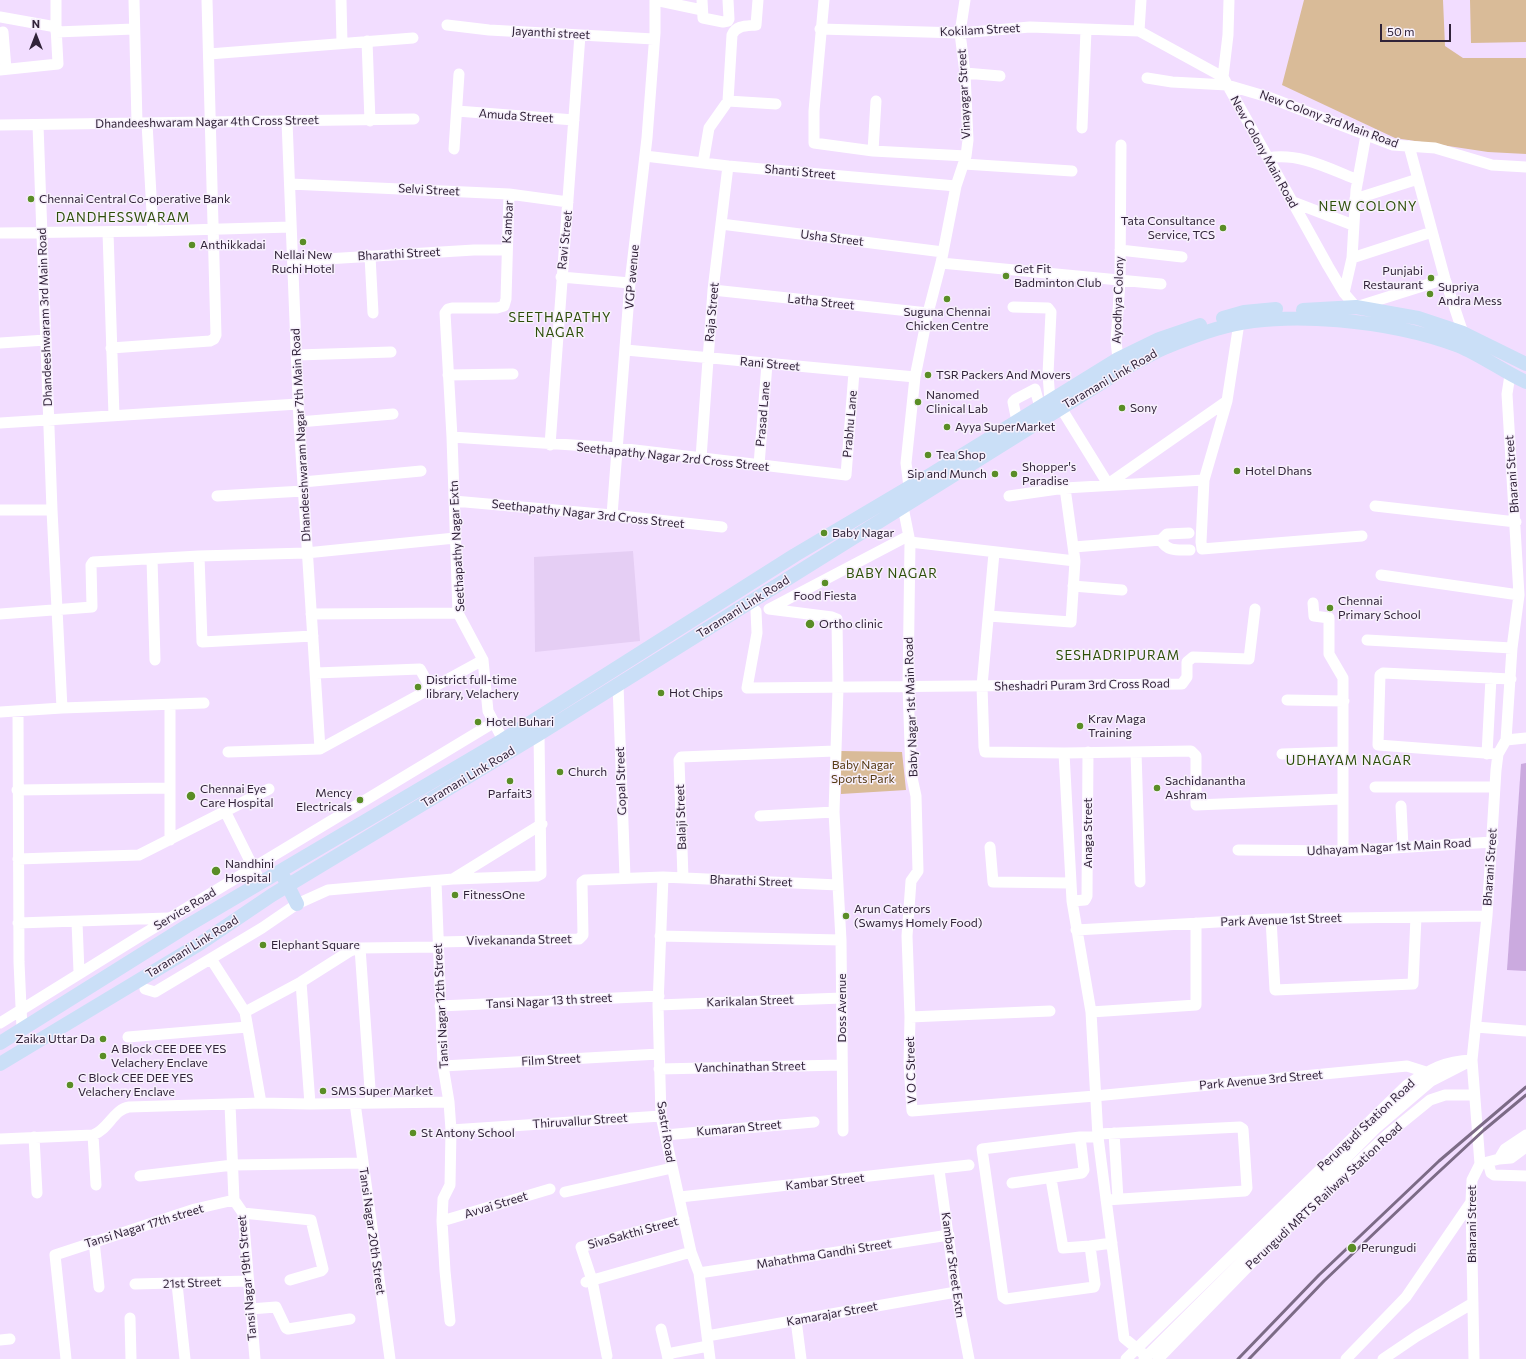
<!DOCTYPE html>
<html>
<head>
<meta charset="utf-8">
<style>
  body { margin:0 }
  #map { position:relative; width:1526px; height:1359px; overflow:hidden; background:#f2ddff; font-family:Commissioner,sans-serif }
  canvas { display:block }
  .north { position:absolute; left:16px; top:16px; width:40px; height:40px; -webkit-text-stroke:3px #f7f0fc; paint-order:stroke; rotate:0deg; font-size:11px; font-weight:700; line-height:16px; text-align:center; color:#312339 }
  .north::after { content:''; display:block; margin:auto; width:14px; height:18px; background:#312339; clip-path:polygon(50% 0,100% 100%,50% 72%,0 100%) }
  .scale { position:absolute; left:1380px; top:24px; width:71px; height:18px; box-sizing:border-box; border:2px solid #312339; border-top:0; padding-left:5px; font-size:12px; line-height:14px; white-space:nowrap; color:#312339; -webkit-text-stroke:3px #f7f0fc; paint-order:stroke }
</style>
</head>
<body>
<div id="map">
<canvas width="1526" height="1359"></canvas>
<div class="north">N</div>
<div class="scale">50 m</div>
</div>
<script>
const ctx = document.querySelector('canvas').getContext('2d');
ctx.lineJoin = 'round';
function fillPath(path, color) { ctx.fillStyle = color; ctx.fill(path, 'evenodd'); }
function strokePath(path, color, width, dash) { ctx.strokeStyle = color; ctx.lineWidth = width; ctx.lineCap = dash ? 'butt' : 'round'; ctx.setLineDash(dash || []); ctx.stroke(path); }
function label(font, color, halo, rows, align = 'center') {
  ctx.font = font + ' Commissioner,sans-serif'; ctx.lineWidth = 3; ctx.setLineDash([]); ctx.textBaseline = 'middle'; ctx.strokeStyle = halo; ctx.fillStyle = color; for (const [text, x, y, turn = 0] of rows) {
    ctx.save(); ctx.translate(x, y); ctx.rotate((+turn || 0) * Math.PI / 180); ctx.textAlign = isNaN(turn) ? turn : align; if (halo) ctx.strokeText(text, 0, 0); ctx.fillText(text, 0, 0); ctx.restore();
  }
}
const built = new Path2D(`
  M633 551 640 641 535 652 534 557Z`);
const green = new Path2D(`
  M1304 0H1443L1445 46 1463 58H1526V154L1488 152 1395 138 1282 85Z
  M1470 0H1526V42L1471 43Z
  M841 751 902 752 906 790 841 794Z`);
const water = new Path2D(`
  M1526 763V971L1507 970 1521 764Z`);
const minor = new Path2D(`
  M134 0 137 123
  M341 0 342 43
  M655 0 702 10
  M702 0 703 18 723 22 728 21 729 19 728 0
  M824 0 814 111V143L873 151 966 156
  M0 17 56 27
  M447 25 489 30 654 39
  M820 29 960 33 1030 27 1139 31 1223 77 1328 266 1344 293 1356 307 1445 279
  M1139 31 1141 0
  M3 32 6 69
  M56 32 134 29
  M367 41 370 121
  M209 54 413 38
  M0 70 58 64 56 27V0
  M965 73 1000 76
  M1223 77 1228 35 1229 0
  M1147 78 1172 82 1227 85 1268 97 1393 145 1435 148 1492 165 1526 167
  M728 101 776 104
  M457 111 574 120
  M287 121 299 422 320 749
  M147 123 153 231
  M0 125 414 119
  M38 125 52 510 62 708
  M1082 128 1086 30
  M1409 146 1445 279 1463 333
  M454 149 459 74
  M873 151 876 101
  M645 156 728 166 956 186
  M1268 158C1299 152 1330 169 1358 180
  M703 163 709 128 728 101 732 35C736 25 747 26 756 25L758 0
  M964 164 1072 171
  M290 184 509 194 568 202
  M1355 199 1418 179
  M1293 202 1353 225
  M721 224 943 252
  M108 232 114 416
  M0 233 153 231 291 227
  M1120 250 1182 257
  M370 256 373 313
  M1352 258 1432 232
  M293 261 474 250H506
  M941 263 1161 284
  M561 277 630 283
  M713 290 928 313
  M1344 293 1352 258 1356 190 1366 135
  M1013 307 1048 308 1051 312 1048 374 1050 401
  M0 343 46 340
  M111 348 210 341 214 339 216 335 207 0
  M626 350 915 377
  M297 355 391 352
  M1118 359 1116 341 1120 281 1121 145
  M448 375 513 374
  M1061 408 1108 484 1227 401
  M1017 421 1013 402 1016 399 1035 389 1040 407
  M299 422 393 414
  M0 423 298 404
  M452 437 618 448 846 475 854 372
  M550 445 580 35
  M701 458 713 290 728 166
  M759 465 767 364
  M1204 480 1201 542 1202 549 1362 536
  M303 482 421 471
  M909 487 906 463 915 377 928 313 941 263 956 186 966 156 968 140 965 73 960 33 965 0
  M217 496 303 491
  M1009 496 1065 488 1204 480 1227 401 1239 323
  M454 501 612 515 722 527
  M1375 506 1516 522
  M903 507 910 542 908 687 911 773 916 796 918 871 911 881 907 936 910 1017 909 1064 912 1111 1095 1096 1407 1066 1426 1072
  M0 510H52
  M612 515 630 283 647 138 655 33V0
  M1161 540C1167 552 1178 550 1190 550
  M910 542 1075 561
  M1074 547 1161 540 1167 534 1189 533
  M994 553 982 686 984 747 985 752 1064 753 1191 751 1196 756V805L1342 799
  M199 556 202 642 313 636
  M152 559 155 660
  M1381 575 1519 595
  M1073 586 1122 590
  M1313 603 1314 616 1329 618V654L1343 678V851
  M769 609 832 617 837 619V621L838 688 834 812 841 940 843 1131
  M769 609 908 536
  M756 611 757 633 747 688 1182 684 1187 677V662L1193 657 1249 659 1255 609
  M0 614 92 607 91 565 93 562 199 556 306 553 455 538
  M311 614 458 613
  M989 616 1071 622 1075 561 1065 488
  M1367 640 1512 648
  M316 673 420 669 430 687
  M618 684 625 878
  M1287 700 1344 701
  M170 705V840
  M0 712 62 708 204 703
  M18 712 19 962 22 1029
  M503 740 488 711 483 660 458 613 452 437 445 313 448 309 452 308H497L504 306 506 299 509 194
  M1506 740 1526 738
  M228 752 320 749 483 660
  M1136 752 1140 882
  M1064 753 1072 901 1091 1012 1098 1137 1124 1338 1146 1356
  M1282 754 1343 752
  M1487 754 1491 678
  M1498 754 1378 745 1380 675 1383 673 1511 679
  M1375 787H1495
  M17 790 169 788
  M1401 806 1403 847
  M225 811 261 883
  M760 816 834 812
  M990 847 993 882 1070 883
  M1238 850 1343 851 1493 842
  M18 859 139 855 269 789
  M663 877 658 1005 661 1116 691 1252 699 1273 710 1359
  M683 878 679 760 681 757 835 751
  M455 879 537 876 541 874 539 734
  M436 881 443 1066 449 1102 451 1130 450 1185 443 1199 442 1221 445 1271 450 1321
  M1072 901 1085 900 1087 896 1088 752
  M1271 919 1275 990 1413 984 1416 917
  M77 922 79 972
  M18 923 168 918
  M1076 930 1271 919 1487 916
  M660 936 841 940
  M438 942 579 939 583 935 582 882 585 880 663 877 838 885
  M360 948 371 1103
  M211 959 245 1012 261 1103
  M301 982 310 1104
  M145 989 155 992 262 928 297 904 328 890 453 879 542 824
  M658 1005 842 998
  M440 1006 659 996
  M245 1012 301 982 350 951 360 948 438 947
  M1091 1012 1196 1005V923
  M910 1017 1050 1011
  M0 1023 137 938 493 723
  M1476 1027 1526 1031
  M128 1037 247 1027
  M443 1066 659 1054
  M659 1069 842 1065
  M355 1103 390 1359
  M230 1104 234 1200 243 1213 255 1359
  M451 1130 661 1116
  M1114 1133 1118 1199
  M1098 1134 1240 1127 1243 1129 1247 1188 1245 1191 1106 1200
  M93 1135 96 1185
  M665 1135 814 1122
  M34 1137 37 1193
  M1098 1137H1080L982 1149 1003 1297 1006 1299 1094 1287 1095 1284 1090 1246 1112 1243
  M0 1139 93 1135C108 1130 114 1109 129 1107L261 1103 310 1104 449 1102
  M1499 1159 1505 1149 1526 1135
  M1488 1162 1491 1173 1494 1175 1526 1176
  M1480 1164 1499 1159 1511 1158 1526 1147
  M939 1170 956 1292 969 1359
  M140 1176 233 1165 363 1163
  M1051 1179 1063 1248 1090 1246
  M1012 1183 1082 1173 1084 1170 1080 1137
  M565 1192 672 1168
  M680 1197 969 1165
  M243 1213 311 1220 323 1269 321 1271 290 1280
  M442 1221 550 1189
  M94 1241 99 1287
  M699 1273 949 1235
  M586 1282 691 1252
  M135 1284 248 1281
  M177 1284 185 1359
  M250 1309 276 1307 286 1328 288 1329 350 1319
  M130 1318 131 1359
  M796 1320 801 1359
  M661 1329 667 1354
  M707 1336 956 1292
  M0 1340 10 1339
  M607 1356 592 1280 581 1247 684 1219
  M66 1359 55 1255 195 1209 234 1200
  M668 1359 667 1354 708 1346
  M1126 1359 1407 1085C1431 1069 1444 1061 1472 1060
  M1144 1359 1376 1128 1431 1081 1470 1061
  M1158 1359 1271 1243 1387 1135 1430 1100 1445 1095H1474
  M1346 1359 1406 1297 1471 1202
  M1383 1359 1417 1336 1473 1303
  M1474 1359 1471 1202 1472 1180 1480 1164 1472 1060 1487 916 1496 770 1498 754 1506 740 1512 648 1519 595 1507 394 1510 375`);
const major = new Path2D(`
  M1303 310 1356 307 1418 318 1463 333 1526 364
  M1223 318 1244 312 1276 309
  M284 878 297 904
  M0 1043 187 926 503 740 795 555 930 475 1118 359 1159 339 1200 325
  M0 1064 201 943 272 895 539 734 1122 370C1136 363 1150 354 1164 348 1181 341 1199 334 1216 329 1284 308 1393 321 1459 346 1481 355 1504 372 1526 382`);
const rail = new Path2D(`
  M1238 1359 1319 1275 1439 1161 1526 1087
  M1249 1359 1324 1281 1429 1181 1484 1130 1526 1095`);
const markers = [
  [31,199,4,"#5a8d26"],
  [1223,228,4,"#5a8d26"],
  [303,242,4,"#5a8d26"],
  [192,245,4,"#5a8d26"],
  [1006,276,4,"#5a8d26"],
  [1431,278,4,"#5a8d26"],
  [1430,294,4,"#5a8d26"],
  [947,299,4,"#5a8d26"],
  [928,375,4,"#5a8d26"],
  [918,402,4,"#5a8d26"],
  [1122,408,4,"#5a8d26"],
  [947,427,4,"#5a8d26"],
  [928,455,4,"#5a8d26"],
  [1237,471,4,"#5a8d26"],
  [995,474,4,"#5a8d26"],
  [1014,474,4,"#5a8d26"],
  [824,533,4,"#5a8d26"],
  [825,583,4,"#5a8d26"],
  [1330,608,4,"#5a8d26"],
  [810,624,5,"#5a8d26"],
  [418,687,4,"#5a8d26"],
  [661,693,4,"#5a8d26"],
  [478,722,4,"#5a8d26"],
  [1080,726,4,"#5a8d26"],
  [560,772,4,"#5a8d26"],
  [510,781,4,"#5a8d26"],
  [1157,788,4,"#5a8d26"],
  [191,796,5,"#5a8d26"],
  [360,800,4,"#5a8d26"],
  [216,871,5,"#5a8d26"],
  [455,895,4,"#5a8d26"],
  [846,916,4,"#5a8d26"],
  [263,945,4,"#5a8d26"],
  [103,1039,4,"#5a8d26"],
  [103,1056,4,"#5a8d26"],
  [70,1085,4,"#5a8d26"],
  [323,1091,4,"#5a8d26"],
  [413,1133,4,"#5a8d26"],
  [1352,1248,5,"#5a8d26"]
];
const streetNames = [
  ["Kokilam Street",980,30,-3],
  ["Jayanthi street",551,33,3],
  ["Vinayagar Street",964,94,-93],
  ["Amuda Street",516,116,4],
  ["New Colony 3rd Main Road",1329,119,20],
  ["Dhandeeshwaram Nagar 4th Cross Street",207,122,-1],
  ["New Colony Main Road",1264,152,61],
  ["Shanti Street",800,172,5],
  ["Selvi Street",429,190,3],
  ["Kambar",508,222,-87],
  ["Usha Street",832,238,7],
  ["Ravi Street",565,240,-84],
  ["Bharathi Street",399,254,-3],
  ["VGP avenue",632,277,-85],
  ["Ayodhya Colony",1118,300,-88],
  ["Latha Street",821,302,6],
  ["Raja Street",712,312,-85],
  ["Dhandeeshwaram 3rd Main Road",45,317,-92],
  ["Rani Street",770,364,5],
  ["Taramani Link Road",1110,379,-30],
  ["Prasad Lane",763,414,-85],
  ["Prabhu Lane",850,424,-85],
  ["Dhandeeshwaram Nagar 7th Main Road",301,435,-93],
  ["Seethapathy Nagar 2rd Cross Street",673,457,6],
  ["Bharani Street",1512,474,-94],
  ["Seethapathy Nagar 3rd Cross Street",588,514,6],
  ["Seethapathy Nagar Extn",457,546,-93],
  ["Taramani Link Road",743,607,-32],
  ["Sheshadri Puram 3rd Cross Road",1082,685,-1],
  ["Baby Nagar 1st Main Road",911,707,-92],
  ["Taramani Link Road",468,777,-31],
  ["Gopal Street",621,781,-92],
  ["Balaji Street",681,817,-92],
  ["Anaga Street",1088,833,-90],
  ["Udhayam Nagar 1st Main Road",1389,847,-3],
  ["Bharani Street",1490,867,-86],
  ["Bharathi Street",751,881,2],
  ["Service Road",185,909,-31],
  ["Park Avenue 1st Street",1281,920,-2],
  ["Vivekananda Street",519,940,-1],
  ["Taramani Link Road",192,947,-32],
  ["Tansi Nagar 13 th street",549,1001,-3],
  ["Karikalan Street",750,1001,-2],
  ["Tansi Nagar 12th Street",441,1006,-93],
  ["Doss Avenue",842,1008,-90],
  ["Film Street",551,1060,-3],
  ["Vanchinathan Street",750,1067,-1],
  ["V O C Street",911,1070,-92],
  ["Park Avenue 3rd Street",1261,1080,-5],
  ["Thiruvallur Street",580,1121,-4],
  ["Perungudi Station Road",1366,1125,-43],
  ["Kumaran Street",739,1128,-5],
  ["Sastri Road",666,1132,81],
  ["Kambar Street",825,1182,-6],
  ["Perungudi MRTS Railway Station Road",1324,1196,-43],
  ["Avvai Street",496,1205,-17],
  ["Bharani Street",1472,1224,-90],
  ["Tansi Nagar 17th street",144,1226,-17],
  ["Tansi Nagar 20th Street",372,1231,82],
  ["SivaSakthi Street",633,1233,-15],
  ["Mahathma Gandhi Street",824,1254,-9],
  ["Kambar Street Extn",953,1265,82],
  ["Tansi Nagar 19th Street",247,1278,-95],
  ["21st Street",192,1283,-2],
  ["Kamarajar Street",832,1314,-10]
];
const poiNames = [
  ["Chennai Central Co-operative Bank",39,199],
  ["Tata Consultance",1215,221,"right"],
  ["Service, TCS",1215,235,"right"],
  ["Anthikkadai",200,245],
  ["Nellai New",303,255,"center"],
  ["Ruchi Hotel",303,269,"center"],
  ["Get Fit",1014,269],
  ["Badminton Club",1014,283],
  ["Punjabi",1423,271,"right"],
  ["Restaurant",1423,285,"right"],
  ["Supriya",1438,287],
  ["Andra Mess",1438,301],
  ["Suguna Chennai",947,312,"center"],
  ["Chicken Centre",947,326,"center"],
  ["TSR Packers And Movers",936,375],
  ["Nanomed",926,395],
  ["Clinical Lab",926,409],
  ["Sony",1130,408],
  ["Ayya SuperMarket",955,427],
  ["Tea Shop",936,455],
  ["Shopper's",1022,467],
  ["Paradise",1022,481],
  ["Hotel Dhans",1245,471],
  ["Sip and Munch",987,474,"right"],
  ["Baby Nagar",832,533],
  ["Food Fiesta",825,596,"center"],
  ["Chennai",1338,601],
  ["Primary School",1338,615],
  ["Ortho clinic",819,624],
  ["District full-time",426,680],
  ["library, Velachery",426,694],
  ["Hot Chips",669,693],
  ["Krav Maga",1088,719],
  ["Training",1088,733],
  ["Hotel Buhari",486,722],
  ["Church",568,772],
  ["Sachidanantha",1165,781],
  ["Ashram",1165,795],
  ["Chennai Eye",200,789],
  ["Care Hospital",200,803],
  ["Mency",352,793,"right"],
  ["Electricals",352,807,"right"],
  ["Parfait3",510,794,"center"],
  ["Nandhini",225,864],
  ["Hospital",225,878],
  ["FitnessOne",463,895],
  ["Arun Caterors",854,909],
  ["(Swamys Homely Food)",854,923],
  ["Elephant Square",271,945],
  ["Zaika Uttar Da",95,1039,"right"],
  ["A Block CEE DEE YES",111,1049],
  ["Velachery Enclave",111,1063],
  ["C Block CEE DEE YES",78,1078],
  ["Velachery Enclave",78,1092],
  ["SMS Super Market",331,1091],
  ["St Antony School",421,1133],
  ["Perungudi",1361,1248]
];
const parkNames = [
  ["Baby Nagar",863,765],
  ["Sports Park",863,779]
];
const neighbourhoodNames = [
  ["NEW COLONY",1368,207],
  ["DANDHESSWARAM",123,218],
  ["SEETHAPATHY",560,318],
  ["NAGAR",560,333],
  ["BABY NAGAR",892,574],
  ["SESHADRIPURAM",1118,656],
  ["UDHAYAM NAGAR",1349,761]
];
fillPath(built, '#e5cef4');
fillPath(green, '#d9bb98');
fillPath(water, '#cbaadf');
strokePath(minor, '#fff', 11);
strokePath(major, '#cadff7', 14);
strokePath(rail, '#7c6b86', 3);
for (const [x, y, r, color] of markers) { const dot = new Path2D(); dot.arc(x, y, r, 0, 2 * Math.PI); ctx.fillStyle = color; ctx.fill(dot); strokePath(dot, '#f7f0fc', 1.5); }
label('12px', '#312339', '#f7f0fc', streetNames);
label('12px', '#312339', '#f7f0fc', poiNames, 'left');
label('12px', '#563a12', '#f7f0fc', parkNames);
ctx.letterSpacing = '1px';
label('13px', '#2d4e09', '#f7f0fc', neighbourhoodNames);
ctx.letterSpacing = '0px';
</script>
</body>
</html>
